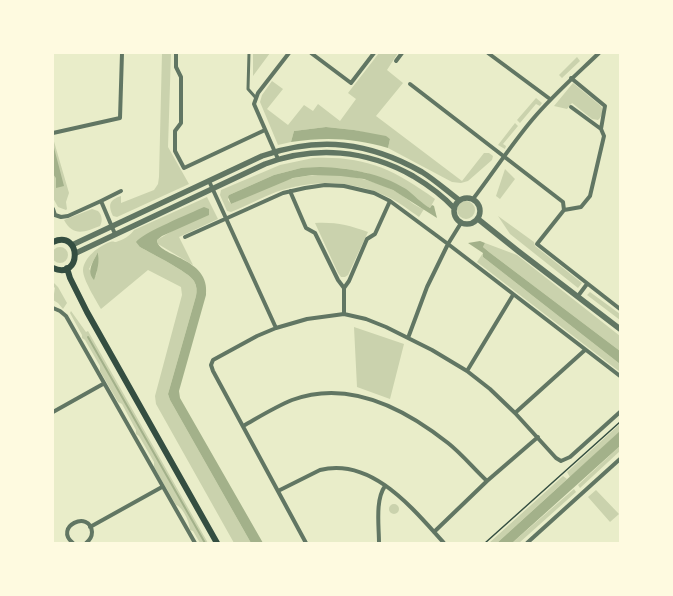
<!DOCTYPE html>
<html>
<head>
<meta charset="utf-8">
<style>
  body { margin:0 }
  #map { position:relative; width:673px; height:596px; overflow:hidden; background:#e9edc9; font-family:Karla,sans-serif }
  canvas { display:block }
  .frame { position:absolute; inset:0; border:54px solid #fefae0; pointer-events:none }
</style>
</head>
<body>
<div id="map">
<canvas width="673" height="596"></canvas>
<div class="frame"></div>
</div>
<script>
const ctx = document.querySelector('canvas').getContext('2d');
ctx.lineJoin = 'round';
function fillPath(path, color) { ctx.fillStyle = color; ctx.fill(path, 'evenodd'); }
function strokePath(path, color, width, dash) { ctx.strokeStyle = color; ctx.lineWidth = width; ctx.lineCap = dash ? 'butt' : 'round'; ctx.setLineDash(dash || []); ctx.stroke(path); }
const green = new Path2D(`
  M162 53H171L168 147 189 184 117 217 113 216C108 205 109 200 121 196V203L154 190 158 184 159 177Z
  M253 53H270L253 76Z
  M379 53H398L387 70 403 83 376 116 462 181 484 153H489L493 156 492 160 468 181 461 183 452 182 388 148 390 139 354 130 326 127 294 131 291 142 278 145 260 102 262 95 272 81 283 89 267 109 288 125 304 105 313 111 318 104 340 121 356 99 348 93Z
  M577 57 580 61 562 78 559 75Z
  M573 83 601 106C604 110 602 117 598 120L592 119 572 103 567 109 554 106Z
  M536 98 542 103 540 106 536 104 520 123 517 120Z
  M515 123 518 126 503 144 506 146 505 149 498 145Z
  M53 138 69 193 66 202 67 209 66 210 58 207 53 198Z
  M313 158C366 156 393 169 435 199L430 208 367 173 341 168H301L274 175 229 195 228 200 231 204C251 195 272 183 294 178 321 172 353 174 379 184 387 187 396 191 403 196 410 201 416 207 424 209L419 217C409 210 399 202 388 197 353 180 313 179 276 192 261 198 246 206 231 212L227 211 220 195 221 190 280 165Z
  M505 169 515 179 500 199 496 196Z
  M207 197 218 219 179 237 193 265 158 244 157 240 209 209 140 247C152 254 189 272 194 281 197 286 197 291 196 296L168 394 170 400 251 543H234L156 404 155 396 182 295 181 287 148 270 101 309C96 300 83 280 83 270 84 257 99 246 110 242 114 241 113 242 116 242 123 240 131 235 134 230ZM98 252 99 255 96 276 89 269Z
  M457 210a9 9 0 1 1 18 0a9 9 0 1 1-18 0Z
  M92 209 98 211C102 215 103 221 100 226 85 232 73 237 64 220Z
  M498 216 534 242 535 246 582 283 578 288 510 234Z
  M315 223C336 222 348 225 368 232L348 275 345 277H341L338 273Z
  M485 243 517 255 620 336V351L489 252 483 247Z
  M52 255a8 8 0 1 1 16 0a8 8 0 1 1-16 0Z
  M483 253V257L620 364V372L477 262Z
  M53 282 58 287 67 303 63 309 58 303 53 300 55 288 53 286Z
  M590 292 620 314V320L587 295Z
  M71 311 86 332 88 331 208 543H200L193 531 190 530C190 523 183 507 176 505L154 467V462L139 436 136 434V430L122 404 118 402 100 371V366L85 340 82 338V335L70 313Z
  M354 327 404 344 390 399 357 387Z
  M620 424V432L570 477 567 472Z
  M620 446V451L580 488 578 485Z
  M563 476 567 479 497 543H489Z
  M574 489 576 492 519 543H512Z
  M596 490 619 514 610 522 588 497Z
  M389 509a5 5 0 1 1 10 0a5 5 0 1 1-10 0Z`);
const water = new Path2D(`
  M326 127 354 130 386 136 390 139 388 148C354 138 326 137 291 142L294 131Z
  M53 144 64 186 56 188V178L53 174Z
  M320 167C350 168 380 173 406 189 414 195 421 203 430 208L432 205 434 206 437 218 393 190 364 179 341 176 312 175 293 178 231 204 228 197 229 195 274 175 301 168Z
  M204 207 209 209V215L162 236 157 240C157 257 211 257 206 295L179 391 180 398 263 543H251L170 400 168 394 196 296C197 291 197 286 194 281 189 272 152 254 140 247L136 242C142 233 191 213 204 207Z
  M480 241 485 243 483 247 489 252 620 351V364L483 257V253L468 243Z
  M98 252C100 260 97 273 94 280 86 271 93 262 98 252Z
  M620 431V446L512 543H497Z`);
const stream = new Path2D(`
  M88 337 205 543`);
const path = new Path2D(`
  M485 543 620 422`);
const pedestrian = new Path2D(`
  M249 53 248 89 256 98`);
const minor = new Path2D(`
  M176 53V67L181 77V123L175 131V151L184 168 265 130
  M311 53 351 83 374 53
  M488 53 550 99
  M396 61 402 53
  M571 78 605 106 601 129
  M410 84 563 202 564 210 581 207 590 196 604 136 601 129 571 107
  M53 133 120 118 122 53
  M278 159 254 104 258 93 289 53
  M209 181 276 328
  M290 191 306 228 315 233 338 280 344 288
  M473 199C493 173 511 145 532 120 552 96 576 75 599 53
  M101 201 121 191
  M53 209 55 215 61 217 68 216 101 201 115 234
  M564 210 537 244 620 309
  M185 237 283 193 305 188 325 185 344 186 374 193 390 201 448 244 620 376
  M578 296 587 284
  M53 308 60 311 66 316 195 543
  M344 314V288L349 281 367 239 375 234 390 201
  M408 338 427 287 448 244 461 223
  M467 371 513 295
  M53 412 103 384
  M515 413 585 350
  M243 426C259 417 275 407 292 400 348 379 404 408 448 443 462 454 474 469 487 481
  M278 491 320 470C372 457 413 509 444 543
  M90 527 162 487
  M434 532 487 481 538 437
  M73 543C53 527 90 509 92 532 92 537 90 540 86 543
  M306 543 213 371 211 365 213 360 257 336 276 328 307 319 344 314 366 319 386 327 432 350 467 371 490 389 515 413 556 458 561 461 570 457 620 412
  M379 543C379 526 375 500 385 486
  M527 543 620 459`);
const tertiary = new Path2D(`
  M454 211a13 13 0 1 1 26 0a13 13 0 1 1-26 0Z
  M478 219 518 251 620 329
  M72 245 262 156C320 136 369 142 422 172 435 180 447 191 459 200
  M76 253 265 164C315 145 367 150 413 176 428 185 442 195 454 208`);
const secondary = new Path2D(`
  M53 242C82 229 82 281 53 268
  M67 268 70 278 87 312 217 543`);
fillPath(green, '#cad2ad');
fillPath(water, '#a3b18a');
strokePath(stream, '#a3b18a', 2);
strokePath(path, '#344e41', 1.5);
strokePath(pedestrian, '#617663', 3);
strokePath(minor, '#617663', 4);
strokePath(tertiary, '#617663', 5.5);
strokePath(secondary, '#344e41', 6);
</script>
</body>
</html>
